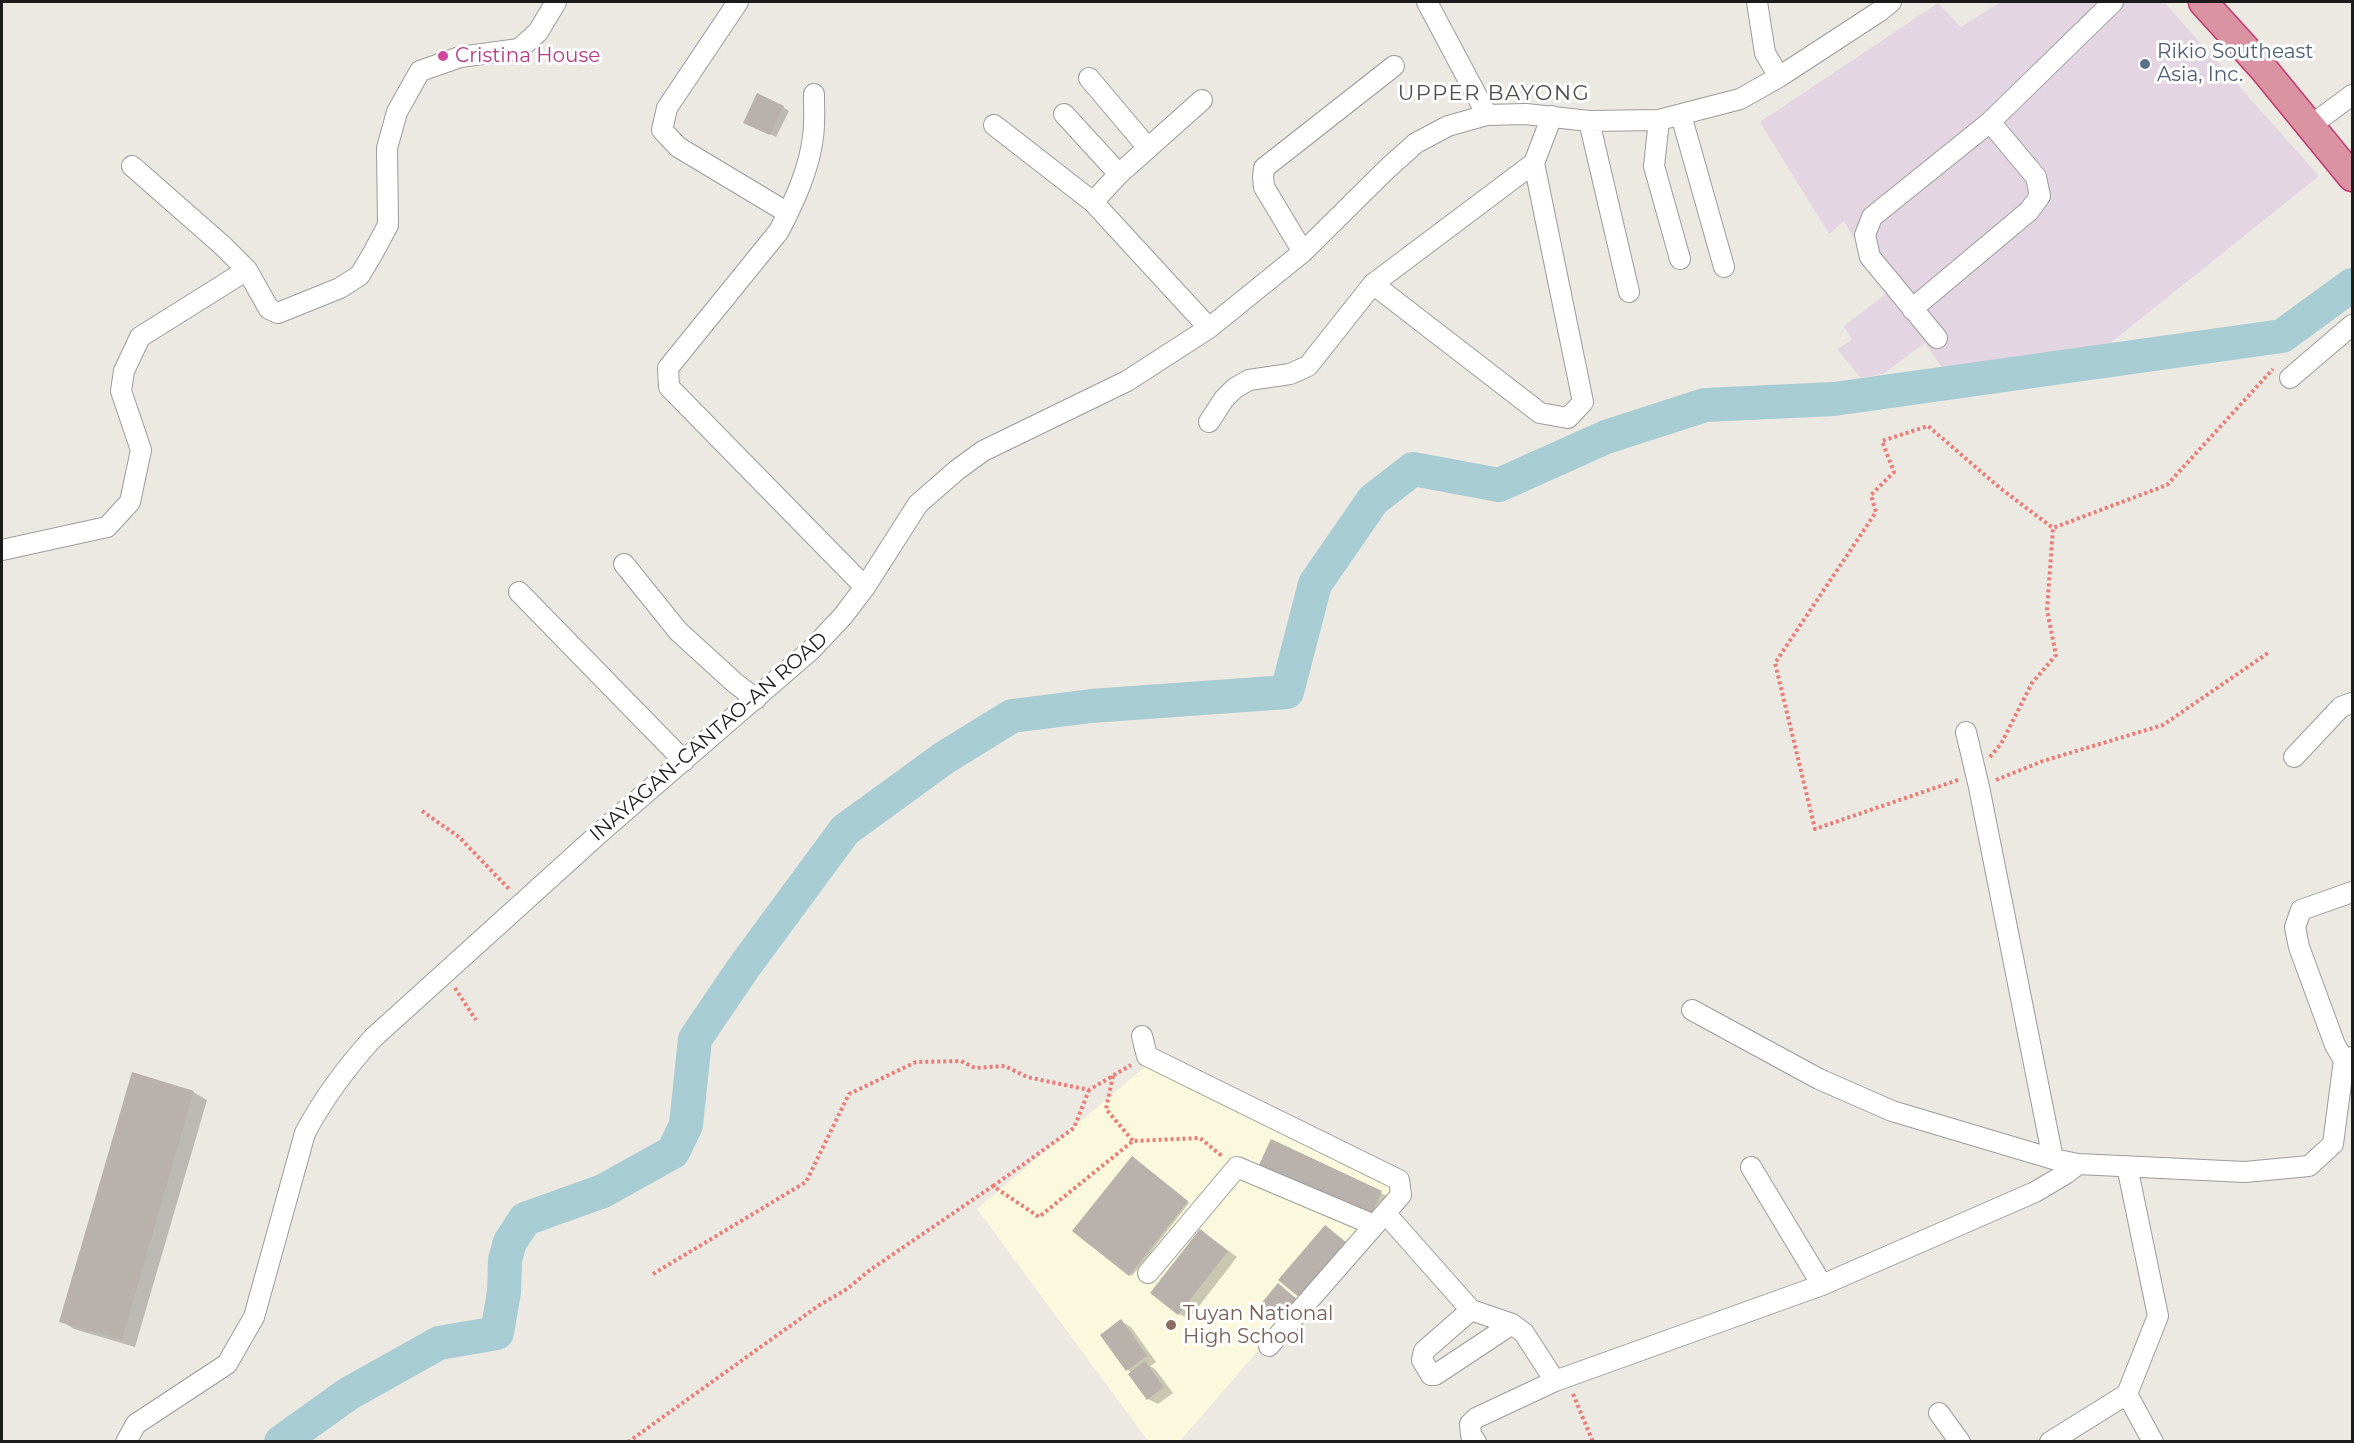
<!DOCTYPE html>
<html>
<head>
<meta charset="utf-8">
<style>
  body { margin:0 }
  #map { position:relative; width:2354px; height:1443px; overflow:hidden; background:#ece8e2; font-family:Montserrat,sans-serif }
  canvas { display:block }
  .frame { position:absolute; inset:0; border:3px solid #1b1b1b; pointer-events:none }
</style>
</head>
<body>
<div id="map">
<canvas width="2354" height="1443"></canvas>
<div class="frame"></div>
</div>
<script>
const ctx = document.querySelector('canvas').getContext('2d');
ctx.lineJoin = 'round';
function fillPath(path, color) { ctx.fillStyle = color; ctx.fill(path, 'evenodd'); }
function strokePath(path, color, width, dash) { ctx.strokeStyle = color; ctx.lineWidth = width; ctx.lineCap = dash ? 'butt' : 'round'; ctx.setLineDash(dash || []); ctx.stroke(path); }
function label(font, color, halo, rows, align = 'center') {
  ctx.font = font + ' Montserrat,sans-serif'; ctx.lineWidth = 6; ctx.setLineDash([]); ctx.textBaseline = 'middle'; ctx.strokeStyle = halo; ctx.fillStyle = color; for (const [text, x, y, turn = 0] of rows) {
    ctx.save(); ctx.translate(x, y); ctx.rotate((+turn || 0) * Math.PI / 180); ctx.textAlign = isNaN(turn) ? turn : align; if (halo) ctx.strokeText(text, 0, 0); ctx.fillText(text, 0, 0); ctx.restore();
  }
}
const industrial = new Path2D(`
  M2000 2H2164L2319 176 2098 353 1946 373 1925 343 1883 374 1861 378 1837 349 1852 340 1844 326 1886 294 1844 221 1829 234 1760 122 1938 3 1961 27Z`);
const education = new Path2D(`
  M1148 1064 1397 1190 1179 1442 1148 1441 977 1209Z`);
const shadow = new Path2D(`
  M783 107 789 111 776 137 750 124Z
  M193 1092 207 1100 135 1347 74 1329 61 1321Z
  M1272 1140 1391 1198 1380 1222Z
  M1134 1159 1189 1203 1132 1276 1130 1274Z
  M1201 1231 1237 1257 1189 1319 1179 1314Z
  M1121 1321 1131 1327 1156 1362 1150 1366 1155 1369 1173 1393 1158 1404 1148 1399 1132 1373 1127 1369Z`);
const river = new Path2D(`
  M281 1442 348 1394 439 1343 497 1333 504 1292 505 1260 510 1242 525 1219 603 1191 673 1152 686 1125 695 1039 744 967 845 830 944 758 1012 716 1091 706 1287 692 1315 584 1373 500 1413 469 1499 485 1606 437 1705 405 1834 399 2282 336 2352 285`);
const building = new Path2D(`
  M757 93 784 106 770 135 743 123Z
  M132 1072 194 1091 122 1340 59 1322Z
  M1271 1139 1382 1191 1370 1217 1259 1165Z
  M1132 1156 1188 1201 1129 1276 1072 1231Z
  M1325 1225 1347 1243 1300 1298 1278 1280Z
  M1200 1229 1228 1251 1178 1315 1150 1293Z
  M1278 1283 1299 1301 1282 1322 1260 1305Z
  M1121 1319 1147 1356 1126 1371 1100 1335Z
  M1145 1361 1164 1387 1147 1400 1128 1374Z`);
const path = new Path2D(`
  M1990 757 2001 744 2032 683 2056 655 2047 610 2053 528 2167 485 2273 369
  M1958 780 1815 829 1775 663 1876 512 1871 495 1894 472 1882 441 1928 426 2000 488 2053 528
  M1996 780 2043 761 2163 725 2268 653
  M422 811 459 837 510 890
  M455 988 476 1020
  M1113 1076 1106 1109 1133 1141
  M993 1186 1074 1128 1089 1090
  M653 1274 806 1182 849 1094 916 1062 961 1061 975 1068 1005 1066 1027 1077 1089 1090 1131 1065
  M1573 1394 1593 1442
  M628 1442 818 1306 847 1289 870 1270 993 1186 1039 1217 1133 1141 1200 1138 1222 1156`);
const minor = new Path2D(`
  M738 2 667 108 662 130 678 147 788 213
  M1427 2 1487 115
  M1757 2 1765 53 1779 77
  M1089 78 1148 148
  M814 94C814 108 815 123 813 137 809 170 794 202 779 231L668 368 669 387 865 587
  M1064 114 1119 174
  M1681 115 1724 267
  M1659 120 1654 166 1680 259
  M1589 121 1629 292
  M994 125 1093 202 1209 328
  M2310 126 2352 95
  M1534 163 1552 116
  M132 166 222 245 247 270 269 309 278 313 340 288 360 275 373 253 388 225 387 148 397 112 420 71 460 57 519 49 538 32 556 2
  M1093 202 1119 174 1202 100
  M1303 252 1264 187 1263 177 1264 168 1394 66
  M1912 309 2029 211 2040 196 2036 177 1990 122
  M1937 338 1870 257 1865 235 1872 217 1990 122 2113 2
  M2290 378 2352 325
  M1209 422 1224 399 1235 388 1249 380 1290 374 1308 366 1373 284 1534 163 1583 402 1568 418 1540 413 1373 284
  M2 550 107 527 130 502 141 450 121 391 124 371 140 337 247 270
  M624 564 678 631 735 683 756 699
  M519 592 684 761
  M1966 732 1979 787 2053 1159 2078 1164
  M2294 757 2341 707 2352 703
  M1692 1010 1819 1079 1892 1111 2053 1159
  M1142 1036 1147 1056 1399 1180 1401 1195 1269 1346
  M2344 1060 2335 1045 2299 947 2295 927 2301 910 2352 892
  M1751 1167 1822 1285
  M1386 1214 1471 1310 1512 1324 1524 1333 1555 1381
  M1148 1273 1237 1167 1374 1225
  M1471 1310 1424 1351 1422 1360 1431 1375H1435L1512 1324
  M2127 1394 2153 1442
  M1939 1413 1960 1442
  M126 1442 136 1424 227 1364 254 1317 305 1133C324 1097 346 1068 373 1038L603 830 811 650 843 616 865 587 918 504 957 470 983 451 1127 381 1209 328 1303 252 1388 168 1416 143 1448 126 1487 115 1526 114 1589 121 1659 120 1740 99 1779 77 1880 11 1891 2
  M1476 1442 1471 1435 1470 1424 1476 1418 1555 1381 1822 1285 2035 1192 2067 1173 2078 1164 2245 1172 2309 1166 2333 1144 2344 1060 2352 1057
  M2050 1442 2127 1394 2158 1316 2127 1166`);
const highway = new Path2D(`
  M2203 2 2262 67 2352 177`);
const markers = [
  [443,56,6,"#d1479c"],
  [2145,64,6,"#5c6f8a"],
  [1171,1325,6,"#8d6e63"]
];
const serviceNames = [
  ["Rikio Southeast",2157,52],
  ["Asia, Inc.",2157,75]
];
const hotelNames = [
  ["Cristina House",455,56]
];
const streetNames = [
  ["INAYAGAN-CANTAO-AN ROAD",709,737,-41]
];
const educationNames = [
  ["Tuyan National",1183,1314],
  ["High School",1183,1337]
];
const neighbourhoodNames = [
  ["UPPER BAYONG",1494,94]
];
fillPath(industrial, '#e4d5e2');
fillPath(education, '#faf9dd');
fillPath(shadow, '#0003');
strokePath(river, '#a8ccd4', 34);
fillPath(building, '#b8b1ac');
strokePath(minor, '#9c9c9c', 22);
strokePath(highway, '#c0396d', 31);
strokePath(path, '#e87e77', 4, [3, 3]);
strokePath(minor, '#fff', 20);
strokePath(highway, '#da93a3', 28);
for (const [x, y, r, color] of markers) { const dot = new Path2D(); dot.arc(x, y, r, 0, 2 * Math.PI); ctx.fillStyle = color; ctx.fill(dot); strokePath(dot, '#fff', 2); }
label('20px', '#4e5e75', '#fff', serviceNames, 'left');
label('20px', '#b23c85', '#fff', hotelNames, 'left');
label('20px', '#1b1b1b', '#fff', streetNames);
label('20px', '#785e54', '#fff', educationNames, 'left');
ctx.letterSpacing = '1.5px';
label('21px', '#4e4e4e', '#fff', neighbourhoodNames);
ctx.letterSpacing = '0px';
</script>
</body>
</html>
